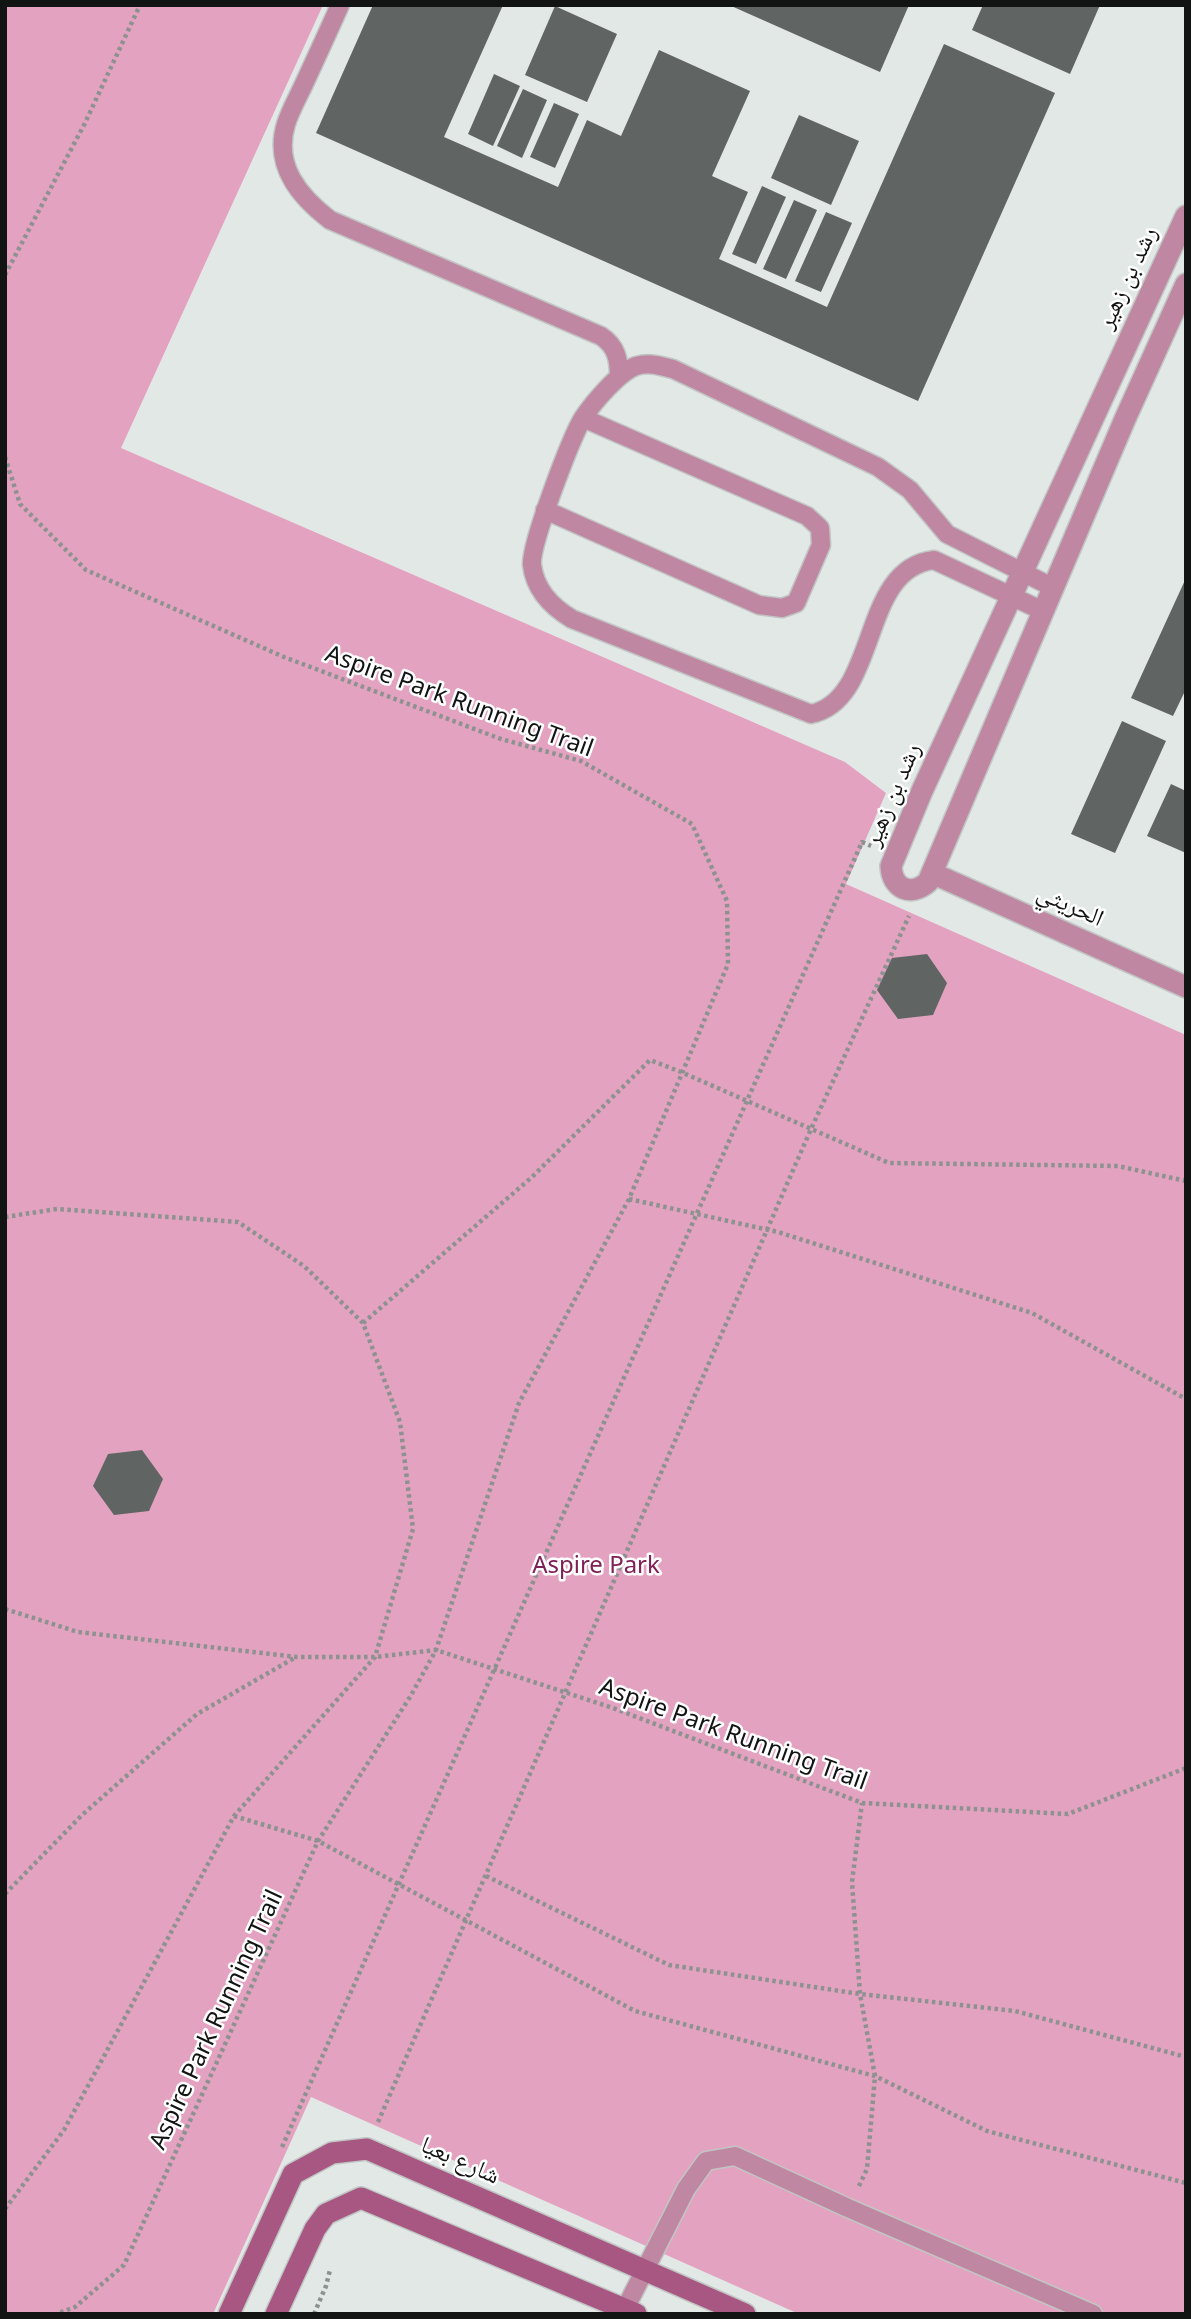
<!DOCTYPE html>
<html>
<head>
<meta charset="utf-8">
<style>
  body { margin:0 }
  #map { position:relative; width:1191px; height:2319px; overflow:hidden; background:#e2e8e6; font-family:"Noto Sans",sans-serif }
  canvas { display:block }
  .frame { position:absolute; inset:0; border:7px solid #121413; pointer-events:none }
</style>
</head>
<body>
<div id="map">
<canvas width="1191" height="2319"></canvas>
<div class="frame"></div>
</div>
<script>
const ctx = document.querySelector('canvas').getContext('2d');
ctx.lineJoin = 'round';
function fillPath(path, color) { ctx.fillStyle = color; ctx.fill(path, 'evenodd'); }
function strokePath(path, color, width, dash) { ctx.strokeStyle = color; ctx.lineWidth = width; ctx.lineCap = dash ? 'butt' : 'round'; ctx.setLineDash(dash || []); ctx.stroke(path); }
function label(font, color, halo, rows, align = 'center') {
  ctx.font = font + ' "Noto Sans","Noto Naskh Arabic",sans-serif'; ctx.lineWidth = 5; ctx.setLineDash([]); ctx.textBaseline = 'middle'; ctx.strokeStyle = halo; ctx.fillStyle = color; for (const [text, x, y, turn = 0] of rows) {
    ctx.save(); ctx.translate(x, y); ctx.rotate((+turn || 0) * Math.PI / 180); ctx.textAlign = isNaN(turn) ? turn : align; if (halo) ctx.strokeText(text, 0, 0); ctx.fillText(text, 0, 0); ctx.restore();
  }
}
const green = new Path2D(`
  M5 5H323L121 448 845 762 886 793 846 884 1186 1035V2314H799L311 2097 213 2314H5Z`);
const building = new Path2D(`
  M373 5H503L444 137 558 187 587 120 621 136 659 50 750 91 712 176 748 192 719 259 827 307 944 44 1055 93 918 401 316 133Z
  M729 5H909L880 72Z
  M983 5H1100L1070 74 972 30Z
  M555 6 617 34 587 102 525 75Z
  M494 74 520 86 493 146 468 134Z
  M523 89 547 100 522 158 497 146Z
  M554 103 579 114 555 168 530 157Z
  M799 115 859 141 831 205 771 178Z
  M762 186 786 197 756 264 732 254Z
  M794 200 817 210 786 279 763 269Z
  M826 212 852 223 821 292 795 281Z
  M1186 578V689L1173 716 1131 698Z
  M1122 721 1166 741 1115 853 1071 834Z
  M1171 784 1186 791V853L1147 836Z
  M927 954 947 983 933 1015 898 1019 877 990 892 958Z
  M142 1450 163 1479 149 1511 114 1515 93 1486 108 1454Z`);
const path = new Path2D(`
  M5 275 85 123 140 5
  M5 457 20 504 86 570 284 657 501 739 581 761 692 824 727 901 728 964 629 1199 519 1403 436 1650 410 1697 318 1841 124 2265 75 2307 56 2314
  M629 1199 778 1232 1032 1313 1186 1399
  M5 1217 57 1209 238 1222 304 1266 363 1323 400 1422 413 1529 375 1657 234 1816 64 2130 5 2209
  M363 1323 532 1177 650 1060 681 1072 889 1163 1118 1166 1186 1181
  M5 1609 78 1632 297 1657H375L436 1650 613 1708 862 1803 1068 1814 1186 1768
  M234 1816 318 1841 635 2011 875 2076 987 2131 1186 2183
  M486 1876 669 1965 860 1994 1015 2011 1186 2057
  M5 1894 82 1815 197 1714 296 1657
  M378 2122 811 1129 909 916
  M282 2147 862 842 871 846
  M859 2186 867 2169 875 2076 860 1994 852 1882 862 1803
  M314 2314 326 2286 330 2270`);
const lane = new Path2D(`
  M340 5C328 32 316 58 304 84 298 97 290 111 286 124 273 166 300 197 330 220L601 336C616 346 619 359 619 376
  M545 510 759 605 782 608 796 603 821 545 820 528 807 516 583 418
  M1043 611 934 560C859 568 880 700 811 714L572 619C552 607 535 590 532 565 530 545 571 438 583 418 593 403 619 372 636 366 650 362 660 366 673 369L878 467 910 490 947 534 1052 587
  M625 2309 686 2189 706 2161 735 2156 848 2208 1093 2314`);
const street = new Path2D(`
  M1186 216 922 791 891 866C892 889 911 897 928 882L1125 419 1186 284
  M932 873 1186 987`);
const secondary = new Path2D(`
  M229 2314 293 2174 332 2153 367 2149 745 2314
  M276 2314 315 2229 326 2214 361 2198 636 2314`);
const streetNames = [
  ["رشد بن زهير",1128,278,-65],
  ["Aspire Park Running Trail",459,702,20],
  ["رشد بن زهير",893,795,-67],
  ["الحريثي",1070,906,24],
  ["Aspire Park Running Trail",733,1735,20],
  ["Aspire Park Running Trail",217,2020,-65],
  ["شارع بعيا",460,2161,24]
];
const parkNames = [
  ["Aspire Park",596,1566]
];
fillPath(green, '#e4a2c1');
fillPath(building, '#606563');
strokePath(lane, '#c1c6c4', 21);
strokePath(street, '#c1c6c4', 24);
strokePath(secondary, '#c1c6c4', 24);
strokePath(path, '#8d9290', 4.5, [3.5, 3.5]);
strokePath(lane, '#bf87a2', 18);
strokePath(street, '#bf87a2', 21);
strokePath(secondary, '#a75781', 21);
label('24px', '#121413', '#fff', streetNames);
label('24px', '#7f2158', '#fff', parkNames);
</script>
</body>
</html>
